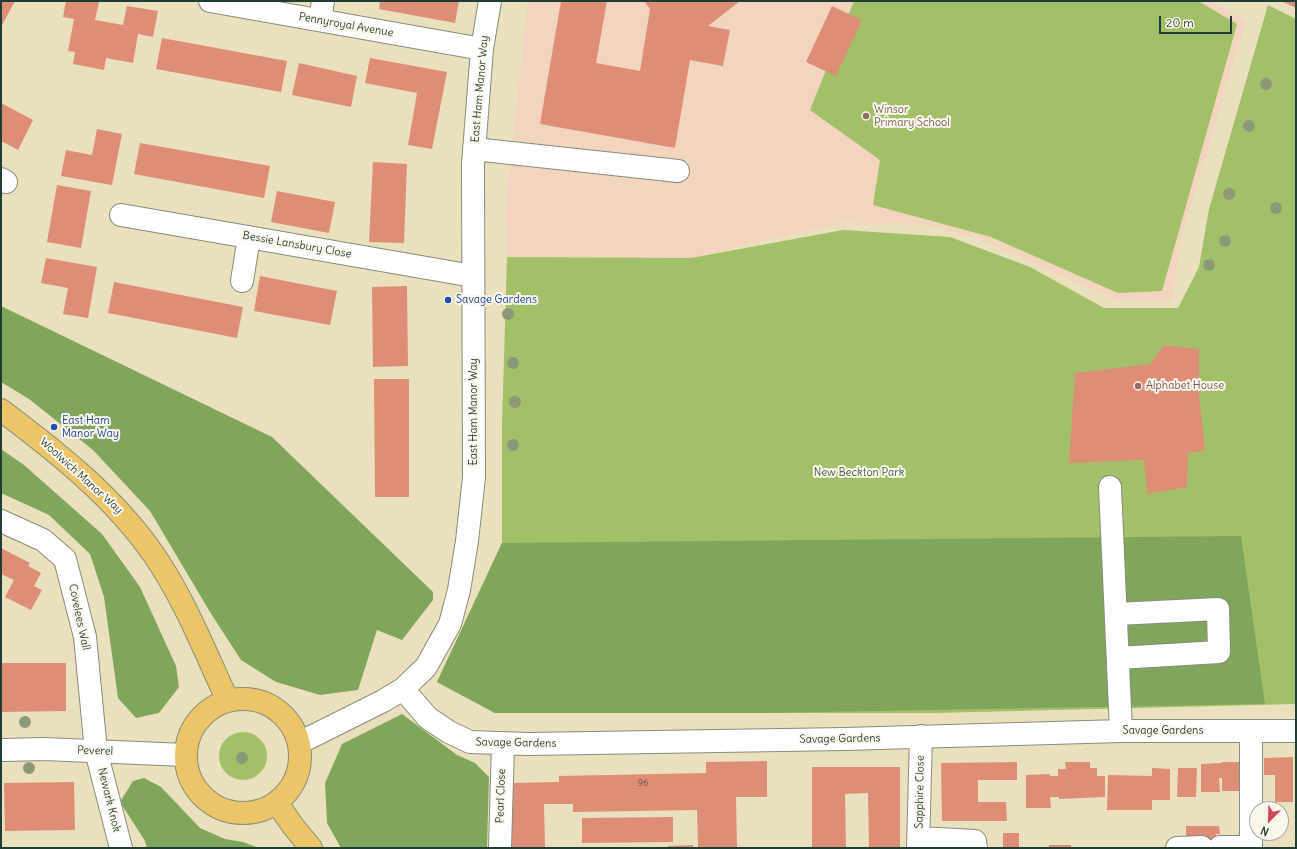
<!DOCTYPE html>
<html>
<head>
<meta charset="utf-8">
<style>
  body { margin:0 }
  #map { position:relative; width:1297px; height:849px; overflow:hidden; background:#ebe0bd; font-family:Delius,sans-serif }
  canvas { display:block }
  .frame { position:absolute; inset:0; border:2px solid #1f3d34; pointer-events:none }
  .north { position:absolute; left:1249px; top:801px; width:40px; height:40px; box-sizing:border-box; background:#fbf7ec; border:1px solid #a3ada2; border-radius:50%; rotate:203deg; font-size:11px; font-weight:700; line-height:16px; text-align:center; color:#1f3d34 }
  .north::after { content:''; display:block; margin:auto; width:14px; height:18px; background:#d1495b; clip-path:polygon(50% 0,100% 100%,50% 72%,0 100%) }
  .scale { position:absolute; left:1159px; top:16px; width:73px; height:18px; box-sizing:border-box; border:2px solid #1f3d34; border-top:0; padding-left:5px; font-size:12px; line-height:14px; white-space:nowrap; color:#1f3d34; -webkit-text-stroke:3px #fbf7ec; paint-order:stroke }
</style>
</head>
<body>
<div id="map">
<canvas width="1297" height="849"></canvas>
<div class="frame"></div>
<div class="north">N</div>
<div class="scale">20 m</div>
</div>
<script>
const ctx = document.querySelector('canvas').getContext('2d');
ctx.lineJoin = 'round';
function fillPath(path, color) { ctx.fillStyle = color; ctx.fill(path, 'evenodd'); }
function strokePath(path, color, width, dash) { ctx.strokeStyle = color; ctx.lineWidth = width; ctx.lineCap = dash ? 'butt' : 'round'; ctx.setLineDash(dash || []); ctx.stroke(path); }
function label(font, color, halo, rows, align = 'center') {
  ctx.font = font + ' Delius,sans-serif'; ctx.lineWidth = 4; ctx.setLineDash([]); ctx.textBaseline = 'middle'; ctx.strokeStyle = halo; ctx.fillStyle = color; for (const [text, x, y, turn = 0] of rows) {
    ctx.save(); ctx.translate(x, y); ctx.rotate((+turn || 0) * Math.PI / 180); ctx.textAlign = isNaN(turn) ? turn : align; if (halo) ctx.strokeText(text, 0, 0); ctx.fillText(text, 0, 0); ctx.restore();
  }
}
const built = new Path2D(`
  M528 1H1213L1246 21 1176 255 1178 256 1173 301 1116 300 980 239 940 228V226L885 223 855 224 854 220 691 258 507 257 505 211Z`);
const green = new Path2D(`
  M854 1H1198L1237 24 1162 291 1118 293 991 237 873 205 880 160 810 110Z
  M1268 5 1296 19V704L936 713H495L437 682 502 543V425L507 257 691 258 843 230 950 237 1030 267 1104 308H1178L1199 267 1209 209Z
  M219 756a24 24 0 1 1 48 0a24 24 0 1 1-48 0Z`);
const forest = new Path2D(`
  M1 306 272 437 433 592V600L402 640 377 630 358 690 320 695 276 682 241 660 210 612 150 511 93 450 29 399 1 382Z
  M1 449 24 465 102 534 140 587 176 666 179 687 159 713 136 718 118 698 104 597 90 554 49 515 1 493Z
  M1241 536 1265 704 766 713H495L437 682 502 543Z
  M402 714 457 755 475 763 489 777 487 848H341L327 823 325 783 342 744Z
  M144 778 161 787 200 828 225 839 243 842 259 848H147L145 841 120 802 133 781Z`);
const building = new Path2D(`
  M1 1H15L1 27Z
  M66 1 99 2 95 20 123 25 127 6 158 11 153 37 138 34 133 63 106 58 104 70 73 64 75 52 68 51 74 19 63 17Z
  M380 1H459L455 23 379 9Z
  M561 1H607L596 63 640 71 650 9 644 1H740L708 26 730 30 723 66 690 60 675 148 540 124Z
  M1281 1H1296V8L1294 7Z
  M832 6 862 20 836 76 806 62Z
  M162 38 287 61 281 92 156 69Z
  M370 58 447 72 432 149 408 145 417 93 365 83Z
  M299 63 357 76 351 107 292 95Z
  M1 103 33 120 18 150 1 141Z
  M97 129 122 134 112 185 61 176 66 150 92 155Z
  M140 143 270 166 264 198 134 174Z
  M373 162 407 164 404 243 369 242Z
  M57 185 91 191 81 248 47 242Z
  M277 191 335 202 329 233 271 222Z
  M46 258 97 267 88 318 63 314 68 288 41 283Z
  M260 276 337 291 330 325 254 311Z
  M114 282 243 307 237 338 108 313Z
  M407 286 408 366 373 367 372 287Z
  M1164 345 1199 349V395L1205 450 1188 453 1187 487 1147 494 1144 460 1069 463 1075 373 1150 364Z
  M374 379H409V497H375Z
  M1 548 30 563 28 566 41 573 34 586 42 590 31 610 5 597 14 580 1 574Z
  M2 663H66V711L2 712Z
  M1293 757V802H1275V775H1264V758Z
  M767 761V797H736L737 848H698L697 810 573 812V804H544L545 848H512L511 783 559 782V776L706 773V762Z
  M1017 762V780H978V802H1006L1007 821H942L941 763Z
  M1065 762H1090V768H1097V776H1105V797L1059 799V797H1050L1051 808H1026V775L1050 774V776H1058V769H1066Z
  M1222 762H1240V791H1222V778H1219L1220 792H1201V764L1222 763Z
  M812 767H900V848H869L868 793 845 794 846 848H812Z
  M1152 768 1170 769V800H1152V810H1107L1108 775 1152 776Z
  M1178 768H1197L1196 797H1177Z
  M74 782 75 830 5 831 4 783Z
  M673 817V842L582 843V818Z
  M1186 826H1219L1220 834H1216V842L1186 843Z
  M1003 833H1019V848H1003Z
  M693 845V848H668V846Z
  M1049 845H1071V848H1049Z`);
const minor = new Path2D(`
  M210 1 482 49
  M320 20 323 1
  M474 149 678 171
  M1 179 6 182
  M121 215 473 276
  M242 281 249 237
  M1110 487 1121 731
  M1 521 43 540 65 559 85 637 96 751 121 848
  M1116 614 1218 609 1219 652 1118 658
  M403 689 428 718 449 732 470 742 528 744 845 739 1121 731H1296
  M1251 731V848
  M299 743 383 701 403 689 426 667 450 624 459 590 467 541 474 477 473 164 482 49 490 1
  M4 750 44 749 185 755
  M919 838 975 841 976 848
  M1220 847H1251
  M500 848 503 744
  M918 848 921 736
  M1177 848 1202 847`);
const major = new Path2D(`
  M1 410C57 452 114 497 154 555 185 600 205 652 228 701
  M186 756a57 57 0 1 1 114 0a57 57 0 1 1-114 0Z
  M277 803 293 826 311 848`);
const trees = [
  [1266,84],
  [1249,126],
  [1229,194],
  [1276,208],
  [1225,241],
  [1209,265],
  [508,314],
  [513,363],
  [515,402],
  [513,445],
  [25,722],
  [242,758],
  [29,768]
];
const markers = [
  [866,116,4,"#8d6e63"],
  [448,300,4,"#1a4fb4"],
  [1138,386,4,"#8d6e63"],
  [54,427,4,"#1a4fb4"]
];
const numberNames = [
  ["96",643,783]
];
const streetNames = [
  ["Pennyroyal Avenue",346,25,10],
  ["East Ham Manor Way",480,89,-85],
  ["Bessie Lansbury Close",297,245,10],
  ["East Ham Manor Way",474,412,-90],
  ["Woolwich Manor Way",81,476,42],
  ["Covelees Wall",79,617,78],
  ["Savage Gardens",1163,731],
  ["Savage Gardens",840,739,-1],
  ["Savage Gardens",516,743,1],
  ["Peverel",95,751,2],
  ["Sapphire Close",920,792,-89],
  ["Pearl Close",501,796,-88],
  ["Newark Knok",109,800,76]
];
const educationNames = [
  ["Winsor",874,110],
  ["Primary School",874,123],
  ["Alphabet House",1146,386]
];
const transitNames = [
  ["Savage Gardens",456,300],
  ["East Ham",62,421],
  ["Manor Way",62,434]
];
const parkNames = [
  ["New Beckton Park",859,473]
];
fillPath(built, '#f3d4bf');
fillPath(green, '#a1c068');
fillPath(forest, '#80a65c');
fillPath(building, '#de8e76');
strokePath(minor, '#858e78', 24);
strokePath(major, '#858e78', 24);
strokePath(minor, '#fff', 22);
strokePath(major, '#edc569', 22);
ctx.fillStyle = '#8d9879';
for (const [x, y] of trees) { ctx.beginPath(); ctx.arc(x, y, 6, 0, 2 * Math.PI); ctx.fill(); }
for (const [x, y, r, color] of markers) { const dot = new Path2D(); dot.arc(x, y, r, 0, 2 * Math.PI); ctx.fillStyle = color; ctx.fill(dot); strokePath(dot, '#fbf7ec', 1.5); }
label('9px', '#4f5144', null, numberNames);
label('11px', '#1f3d34', '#fbf7ec', streetNames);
label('11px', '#785e54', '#fbf7ec', educationNames, 'left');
label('11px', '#164399', '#fbf7ec', transitNames, 'left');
label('11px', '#405e41', '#fbf7ec', parkNames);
</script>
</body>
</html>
